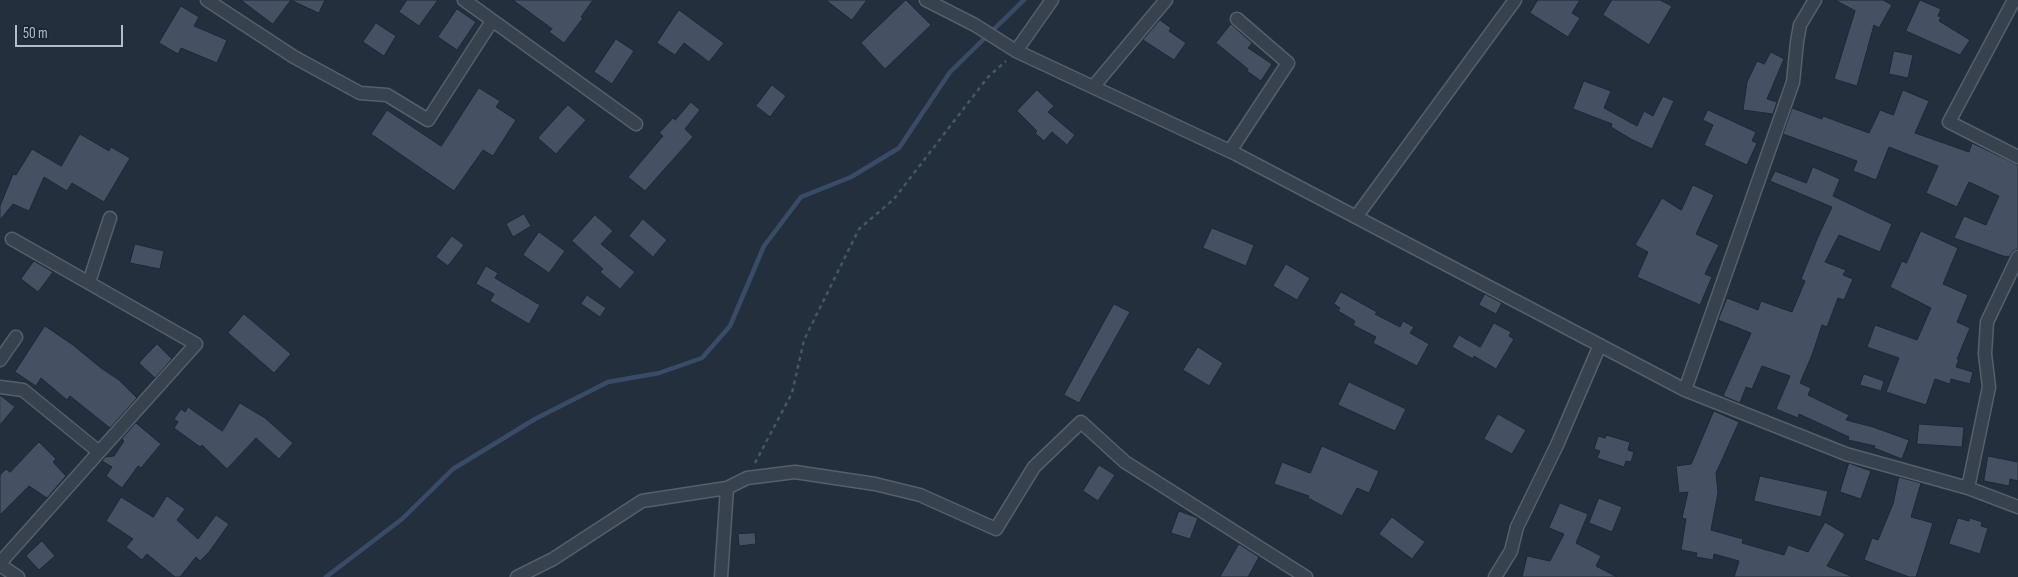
<!DOCTYPE html>
<html>
<head>
<meta charset="utf-8">
<style>
  body { margin:0 }
  #map { position:relative; width:2018px; height:577px; overflow:hidden; background:#242f3e; font-family:"Sofia Sans Condensed",sans-serif }
  canvas { display:block }
  .scale { position:absolute; left:15px; top:25px; width:108px; height:22px; box-sizing:border-box; border:2px solid #b4bcc9; border-top:0; padding-left:6px; font-size:15px; line-height:18px; white-space:nowrap; color:#b4bcc9; -webkit-text-stroke:4px #1d2633; paint-order:stroke }
</style>
</head>
<body>
<div id="map">
<canvas width="2018" height="577"></canvas>
<div class="scale">50 m</div>
</div>
<script>
const ctx = document.querySelector('canvas').getContext('2d');
ctx.lineJoin = 'round';
function strokePath(path, color, width, dash) { ctx.strokeStyle = color; ctx.lineWidth = width; ctx.lineCap = dash ? 'butt' : 'round'; ctx.setLineDash(dash || []); ctx.stroke(path); }
function fillPath(path, color) { ctx.fillStyle = color; ctx.fill(path, 'evenodd'); }
const stream = new Path2D(`
  M326 577 402 519 453 469 535 419 608 382 659 373 702 358 730 326 764 246 801 197 851 177 899 148 950 72 1024 0`);
const building = new Path2D(`
  M241 0H291L273 24Z
  M291 0H325L319 13Z
  M407 0H438L419 26 399 12Z
  M513 0H593L581 17 583 18 564 43 549 32 552 29Z
  M826 0H867L852 20Z
  M906 0 931 25 885 69 861 43Z
  M1538 0H1580L1572 13 1580 18 1568 37 1530 13Z
  M1612 0H1660L1672 6 1649 45 1603 15Z
  M1835 0H1883L1892 5 1879 28 1874 25 1857 86 1834 79 1855 11Z
  M1920 0 1941 9 1938 16 1941 17 1939 21 1970 40 1960 55 1906 31Z
  M181 6 199 17 194 26 227 40 217 63 181 48 178 54 159 43Z
  M457 9 476 22 457 50 438 37Z
  M679 10 724 43 709 62 684 43 675 55 657 43Z
  M1160 20 1171 28 1169 31 1186 43 1174 60 1143 40Z
  M376 23 396 36 384 56 363 42Z
  M1231 24 1252 43 1248 48 1272 64 1261 81 1247 71 1248 69 1216 43Z
  M616 39 634 51 612 84 594 72Z
  M1894 51 1913 55 1908 78 1889 74Z
  M1771 52 1784 59 1767 99 1777 102 1773 114 1743 110 1747 82 1757 61 1764 64Z
  M1584 81 1611 91 1604 108 1637 126 1644 111 1653 116 1663 96 1674 101 1652 149 1631 139 1611 127 1612 124 1573 109Z
  M772 85 786 96 770 117 756 106Z
  M479 88 500 101 496 107 516 120 493 156 483 150 454 191 371 134 387 110 441 146Z
  M1037 90 1054 106 1048 112 1075 135 1067 145 1052 132 1044 141 1035 133 1037 131 1017 111Z
  M1903 90 1929 101 1915 133 1969 152 1972 143 2018 165V249L2013 251 2009 257 2006 256V257L1954 238 1964 216 1986 225 1999 196 1969 182 1957 207 1926 193 1938 166 1889 147 1876 180 1853 171 1857 161 1783 134 1792 108 1822 119 1823 116 1869 133 1880 110 1893 115Z
  M691 102 700 110 685 129 693 137 645 191 628 177 663 136 659 133 673 118 675 120Z
  M568 105 586 120 556 154 538 138Z
  M1708 110 1756 132 1752 141 1757 143 1747 165 1704 145 1713 125 1703 120Z
  M80 134 109 151 111 147 130 158 104 202 72 183 67 191 44 177 29 211 13 204 0 220V206L13 174 16 175 32 149 61 166Z
  M1813 167 1840 179 1833 196 1892 224 1880 252 1839 235 1825 262 1846 270 1843 275 1853 279 1844 300 1838 298 1827 327 1822 325 1812 355 1800 383 1811 388 1808 395 1849 415 1846 420 1873 427 1909 440 1902 459 1874 448 1875 446 1848 440 1849 437 1799 414 1798 418 1776 409 1790 376 1762 366 1752 389 1746 387 1740 403 1723 396 1751 333 1718 320 1727 298 1758 310 1761 301 1792 312 1805 281 1801 279 1818 237 1832 207 1770 181 1775 171 1806 183Z
  M1693 185 1714 195 1696 234 1719 245 1705 274 1712 277 1700 305 1637 277 1648 252 1635 245 1662 198 1681 210Z
  M524 214 531 226 513 237 506 224Z
  M595 215 613 231 601 244 635 272 620 289 600 272 603 269 572 241Z
  M643 219 667 240 653 257 629 236Z
  M1212 228 1254 245 1246 266 1203 248Z
  M1921 231 1958 248 1943 284 1968 295 1957 322 1970 328 1957 359H1959L1956 367 1973 372 1970 384 1951 379 1950 384 1935 379 1926 405 1886 392 1899 358 1867 347 1875 325 1917 340 1931 308 1890 287 1902 261 1906 263Z
  M539 232 565 251 549 273 523 255Z
  M452 236 464 245 448 266 436 257Z
  M135 244 164 251 160 269 130 263Z
  M34 261 53 272 38 292 21 279Z
  M1286 264 1310 278 1297 300 1273 286Z
  M486 266 498 273 495 278 540 305 529 324 490 301 494 294 476 284Z
  M1341 292 1377 312 1375 314 1400 327 1403 321 1414 327 1410 333 1429 344 1417 366 1373 343 1376 337 1353 325 1355 321 1338 311 1340 308 1334 304Z
  M1485 294 1502 303 1496 314 1479 305Z
  M587 295 606 308 600 317 581 304Z
  M1114 304 1130 312 1079 403 1064 395Z
  M244 314 291 354 274 373 228 333Z
  M1494 323 1511 332 1509 336 1514 339 1496 369 1474 356 1473 359 1452 347 1459 335 1480 347Z
  M45 326 73 345 101 368 119 380 137 398 110 428 70 396 67 400 41 378 36 386 15 372Z
  M157 344 172 359 155 378 139 363Z
  M1198 347 1223 363 1209 386 1183 370Z
  M1864 374 1884 381 1881 391 1860 385Z
  M1349 382 1406 409 1395 431 1338 405Z
  M0 395 15 407 0 425Z
  M240 403 265 418 293 443 279 459 256 438 227 469 202 445 200 447 174 428 178 422 174 419 181 409 185 412 188 407 222 431Z
  M1714 411 1739 422 1716 473 1718 493 1711 530 1743 539 1742 543 1784 555 1788 545 1808 552 1825 522 1845 534 1827 566 1853 577H1734L1739 561 1714 554 1713 560 1696 557 1697 553 1681 550 1686 519 1682 518 1688 492 1679 493 1676 466 1691 464Z
  M1498 414 1526 430 1512 454 1484 439Z
  M136 423 161 444 141 468 138 466 122 488 106 476 112 467 102 461 105 457 114 456 124 441 122 439Z
  M1919 424 1964 427 1962 447 1917 444Z
  M1606 435 1630 442 1628 450 1634 452 1631 462 1626 461 1624 467 1597 458 1600 451 1594 449 1598 436 1605 438Z
  M39 442 56 459 53 462 66 476 47 498 29 486 0 515V475L6 469 10 472Z
  M1322 446 1379 471 1369 493 1357 488 1342 516 1308 498 1309 496 1274 484 1282 462 1310 473Z
  M1988 456 2018 462V481L2010 479 2009 486 1984 481Z
  M1849 463 1871 471 1861 499 1840 492Z
  M1099 465 1115 475 1098 501 1083 491Z
  M1760 476 1828 491 1821 517 1754 501Z
  M1899 477 1921 483 1911 517 1933 523 1916 577H1909L1864 560 1872 538 1878 540 1893 504Z
  M167 496 185 509 177 520 198 539 216 515 229 524 209 552 200 561 196 557 180 577H175L147 554 142 560 126 547 133 539 106 521 121 497 153 517Z
  M1599 498 1622 507 1612 532 1589 523Z
  M1560 503 1588 514 1576 543 1601 556 1596 566 1617 577H1522L1527 556 1550 561 1564 534 1549 528Z
  M1179 511 1198 518 1190 539 1171 533Z
  M1392 517 1425 542 1412 559 1379 534Z
  M1958 518 1969 521 1970 518 1982 522 1981 526 1988 528 1980 554 1949 544Z
  M755 533 756 544 739 546 738 534Z
  M42 541 55 556 39 570 26 556Z
  M1239 544 1259 557 1248 577H1220Z`);
const path = new Path2D(`
  M755 463 792 393 804 340 859 229 894 199 988 77 1006 61`);
const minor = new Path2D(`
  M207 0 294 57 360 93 387 95 428 120 492 21
  M464 0 636 124
  M926 0 975 25 1016 51 1052 0
  M2014 0 1949 122 2018 157
  M1016 51 1236 154 1685 390 1846 454 1968 488 2018 507
  M1093 87 1166 0
  M1230 151 1288 63 1237 19
  M1356 217 1515 0
  M89 282 110 218
  M0 360 16 337
  M0 387 23 390 99 452 196 344 12 239
  M1685 390 1793 82 1797 42 1800 25 1815 0
  M1968 488 1989 387 1985 354 1987 322 2018 257
  M0 563 99 452
  M0 565 18 577
  M517 577 553 559 642 501 727 488 747 478 795 472 875 484 920 495 996 529 1034 467 1081 422 1125 462 1306 577
  M721 577 727 488
  M1495 577 1511 551 1517 527 1557 445 1600 345`);
strokePath(stream, '#394c67', 4.5);
fillPath(building, '#455162');
strokePath(building, '#1f2835', 1);
strokePath(minor, '#565f6c', 15);
strokePath(path, '#44595c', 2.5, [4, 4]);
strokePath(minor, '#38414e', 12);
</script>
</body>
</html>
